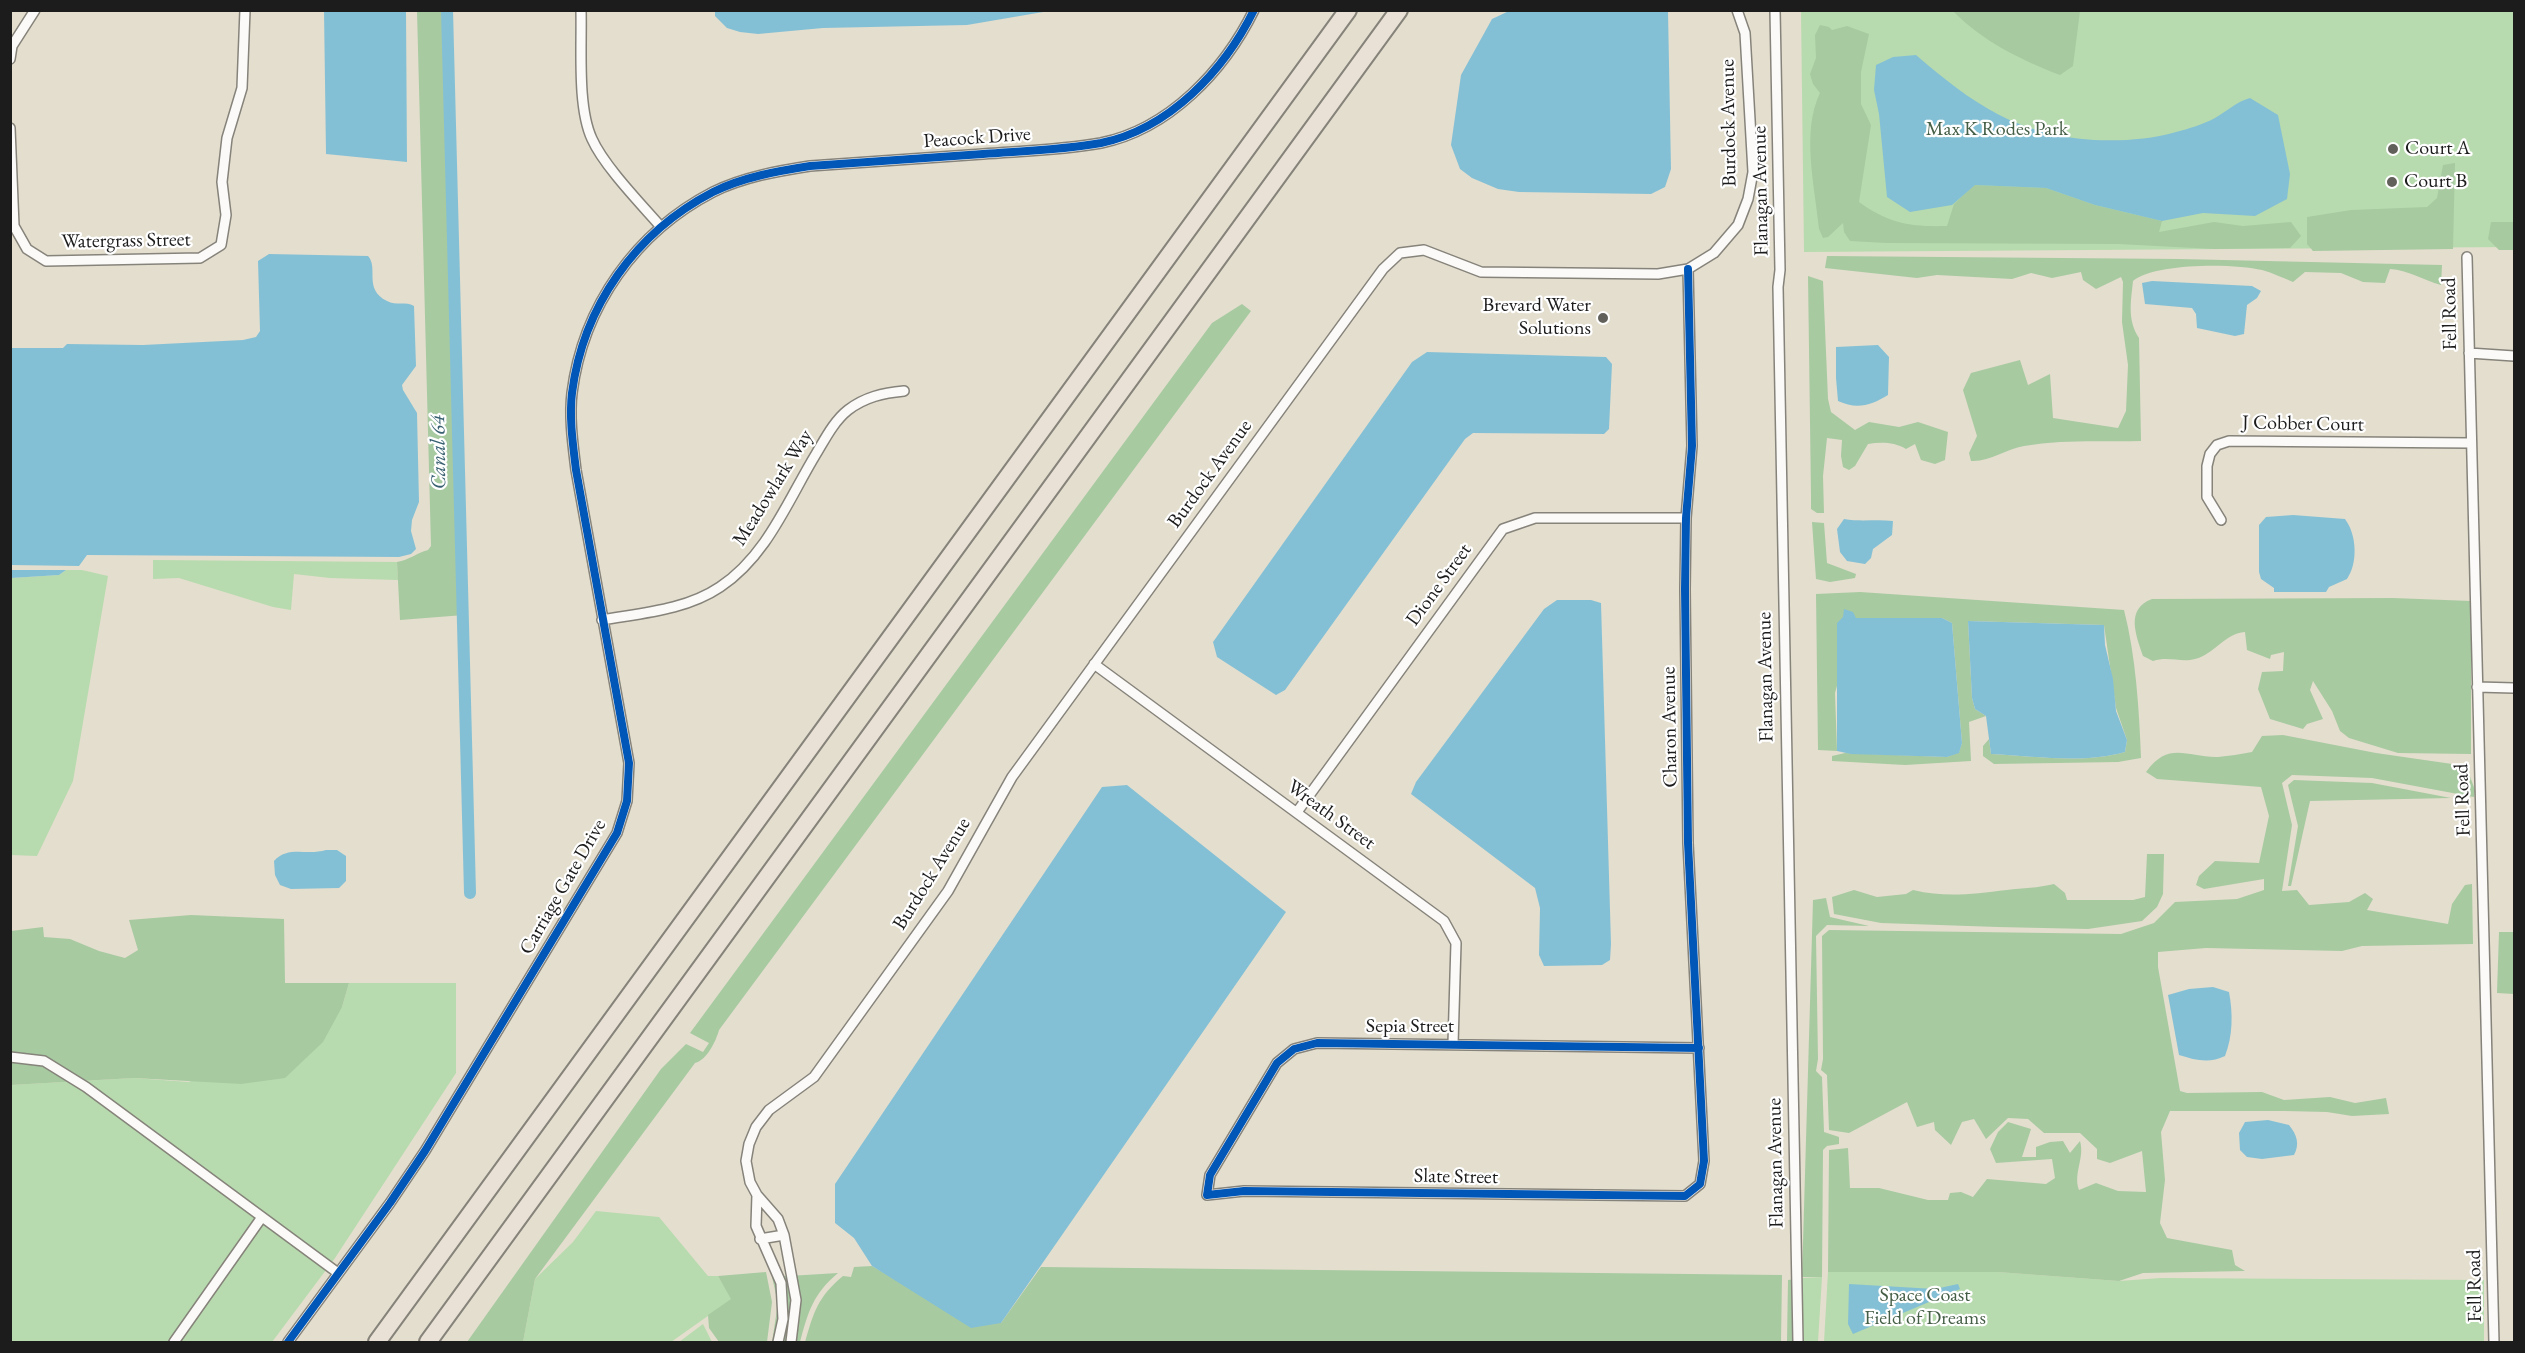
<!DOCTYPE html>
<html>
<head>
<meta charset="utf-8">
<style>
  body { margin:0 }
  #map { position:relative; width:2525px; height:1353px; overflow:hidden; background:#e4dece; font-family:"EB Garamond",serif }
  canvas { display:block }
  .frame { position:absolute; inset:0; border:12px solid #1c1c1c; pointer-events:none }
</style>
</head>
<body>
<div id="map">
<canvas width="2525" height="1353"></canvas>
<div class="frame"></div>
</div>
<script>
const ctx = document.querySelector('canvas').getContext('2d');
ctx.lineJoin = 'round';
function fillPath(path, color) { ctx.fillStyle = color; ctx.fill(path, 'evenodd'); }
function strokePath(path, color, width, dash) { ctx.strokeStyle = color; ctx.lineWidth = width; ctx.lineCap = dash ? 'butt' : 'round'; ctx.setLineDash(dash || []); ctx.stroke(path); }
function label(font, color, halo, rows, align = 'center') {
  ctx.font = font + ' "EB Garamond",serif'; ctx.lineWidth = 4.5; ctx.setLineDash([]); ctx.textBaseline = 'middle'; ctx.strokeStyle = halo; ctx.fillStyle = color; for (const [text, x, y, turn = 0] of rows) {
    ctx.save(); ctx.translate(x, y); ctx.rotate((+turn || 0) * Math.PI / 180); ctx.textAlign = isNaN(turn) ? turn : align; if (halo) ctx.strokeText(text, 0, 0); ctx.fillText(text, 0, 0); ctx.restore();
  }
}
const green = new Path2D(`
  M1801 11H2514V247L1804 252Z
  M153 560 397 562 398 580 330 578 294 574 291 610 273 607 179 578 153 579Z
  M66 570H82L108 576 73 781 37 856 11 855V578L59 575Z
  M349 983H456V1073L335 1258 272 1342H11L10 1085 134 1078 189 1082 342 1007Z
  M596 1211 659 1217 708 1276H718L732 1299 671 1342H523L535 1279 573 1242Z
  M1828 1272H1997L2119 1281 2161 1278 2484 1280V1342H1824Z
  M1822 1277 1818 1342H1802V1278Z
  M703 1324 712 1342H679Z`);
const forest = new Path2D(`
  M417 11H448L464 615 400 620 397 562C409 560 417 553 428 550L431 546Z
  M1953 11H2080L2073 66 2060 75C2021 60 1982 41 1953 11Z
  M1820 25 1829 27 1832 30 1847 26 1869 34 1861 72V104L1871 125 1859 202C1889 224 1912 227 1947 226L1954 204 1974 185 2046 188 2095 205 2162 221 2159 232 2214 222 2243 226 2291 222 2301 236 2290 248 2214 249 2118 244 1886 243 1850 241 1844 232 1843 223 1828 237 1823 238 1819 229C1815 187 1801 132 1820 93L1813 84 1810 74 1816 58 1815 35Z
  M2455 163 2453 249 2313 251 2307 244V217L2351 210 2427 207 2437 198 2443 165Z
  M2491 222H2514V250H2499L2488 239Z
  M1827 256 2179 259 2442 265 2441 285C2423 280 2408 270 2390 269L2385 283 2363 282 2341 273 2305 272 2293 282C2283 278 2273 273 2262 270 2233 263 2154 263 2133 281 2131 301 2127 320 2139 338L2141 441C2102 442 2063 439 2024 446 2006 449 1990 462 1971 461L1969 453 1977 436 1963 390 1971 373 2020 360 2028 385 2050 374 2053 418 2118 428 2126 411 2128 365 2122 322 2123 282 2121 277 2096 289 2083 280 2081 272 2052 278 2031 273 2012 279 1937 275 1917 278 1825 268Z
  M1808 276 1823 281 1828 399 1831 412 1855 430 1869 422 1899 427 1918 422 1948 432 1945 460 1935 464 1921 460 1915 444 1906 449C1894 442 1881 442 1868 444L1855 466 1849 470 1843 467 1841 456 1842 440 1827 438 1823 476 1824 513H1817L1811 509V496Z
  M1242 304 1251 311 719 1030C716 1041 707 1060 695 1063L535 1279 523 1342H467L661 1069 686 1044 703 1052 709 1043 690 1033 1212 323Z
  M1812 522 1824 523 1827 563 1856 574 1855 578 1830 582 1816 579Z
  M1860 592 2124 610C2136 657 2139 709 2141 758L2118 762 1994 764 1983 756V746L1989 739 1991 754C2034 756 2083 764 2125 752L2127 740 2116 708 2104 625 1968 621 1972 698 1975 709 1986 716 1969 722 1971 761 1905 765 1832 761V756L1845 753 1947 757 1959 752 1962 743 1952 623 1942 618H1856L1835 693 1837 751 1818 750 1816 594Z
  M2393 598 2471 601V754L2398 753 2349 738 2340 731 2332 711 2313 681 2310 690 2323 719 2307 724 2303 729 2270 719 2258 689 2262 672 2283 671 2284 652 2271 655 2270 659 2247 650 2245 632C2225 633 2215 654 2195 659 2181 663 2169 656 2153 661L2143 656C2136 635 2125 609 2152 599Z
  M2283 735 2376 753 2466 766 2475 790 2474 797 2372 778 2292 775 2282 783 2292 825 2282 891 2297 890 2309 905 2349 902 2365 893 2373 899 2367 910 2448 924 2452 904 2465 885 2472 884 2473 944 2362 946 2342 951 2206 948 2158 952V967L2180 1091 2187 1093 2262 1092 2284 1100 2330 1097 2355 1103 2386 1098 2389 1114 2352 1116 2327 1112 2285 1111H2170L2161 1132 2165 1180 2160 1223 2167 1238 2232 1250 2235 1265 2245 1271 2143 1273 2119 1281 1997 1272H1828L1829 1150 1848 1148 1850 1188H1879L1928 1200H1948L1950 1193 1961 1192 1973 1197 1987 1179 2046 1184 2055 1178 2052 1159 1996 1163 1990 1149 1998 1132 2008 1122 2031 1129 2022 1157H2036V1147L2050 1142 2063 1141 2070 1153 2080 1141C2085 1158 2073 1173 2079 1190L2096 1183 2118 1191 2146 1192 2142 1151 2110 1163 2097 1159V1149L2080 1133H2044L2028 1119 2008 1118 1986 1139 1974 1119 1962 1122 1951 1145 1935 1130 1934 1122 1917 1127 1907 1102 1849 1133 1829 1130 1827 1075 1821 1070 1823 1059 1822 936 1829 930 2121 934 2154 923 2175 902 2237 899 2264 890V879L2204 889 2196 885 2199 876 2215 861 2259 863 2269 816 2261 787 2157 779 2146 772C2169 740 2188 758 2218 757 2229 756 2241 754 2252 752L2262 736Z
  M2294 780 2372 783 2451 798 2310 801 2291 886H2288L2298 826 2288 785Z
  M2147 854H2164L2163 894 2157 907 2142 921 2088 929 1998 927 1881 923 1834 914 1832 897 1854 890 1877 897 1906 894 1913 890C1947 898 1972 894 2007 890 2023 888 2038 888 2054 884L2065 893 2067 900H2133L2145 897Z
  M1826 898 1830 917 1869 926 1827 925 1816 936 1818 1059 1816 1071 1822 1077 1824 1132 1839 1137V1144L1827 1146 1823 1150 1822 1277H1802L1813 900Z
  M191 915 284 919 285 983H349L342 1007 323 1042 285 1078 241 1084 134 1078 11 1085V931L43 927 44 937 70 939 99 951 125 958 138 950 129 920Z
  M2499 932H2514V994L2497 993Z
  M872 1266 896 1280 1001 1323 1041 1267 1782 1275 1781 1342H805C814 1311 818 1297 843 1276L851 1277 854 1267Z
  M766 1272 772 1302 767 1342H719L709 1328 708 1315 731 1299 718 1276Z
  M838 1273C813 1294 808 1312 800 1342H772L778 1303 772 1277Z
  M1802 1278V1342H1787L1788 1280Z`);
const water = new Path2D(`
  M324 11H406L407 162 326 154Z
  M715 11V10L1049 11 967 25 823 28 758 34 740 32 727 28 715 16Z
  M1509 11H1668L1671 169 1665 187 1651 194 1519 192 1498 189 1472 178 1460 169 1451 145 1461 75 1492 19Z
  M1916 55C1973 104 2017 135 2094 140 2122 141 2148 140 2176 132 2188 129 2204 124 2215 118 2227 111 2236 102 2250 98L2278 115 2290 174 2287 199 2255 216 2203 213 2162 221 2095 205 2046 188 1975 185 1952 205 1910 212 1887 197 1879 114 1874 90 1876 65 1893 57Z
  M269 254 368 256C379 268 363 289 387 301 396 306 406 301 414 306L416 366 402 385 403 390 417 413 419 502 412 520 411 531 416 549 411 554 399 557 87 555 79 566 11 565V348H63L67 344 143 345 243 340 256 337 260 331 258 261Z
  M2152 281 2252 286 2261 291 2257 298 2247 305 2244 334 2235 336 2197 328 2196 314 2192 308 2145 304 2142 283Z
  M1878 345 1889 357 1888 395C1872 405 1857 410 1838 401L1836 378V347Z
  M1427 352 1606 357 1612 364 1609 429 1604 434 1473 433 1465 439 1285 690 1276 695 1217 657 1213 642 1412 362Z
  M2293 515 2345 519C2357 535 2358 563 2347 579L2329 587 2326 592H2274V588L2261 579 2259 572V525L2266 517Z
  M1844 519C1861 522 1877 519 1893 521L1892 535 1873 549 1871 558 1865 564 1847 561 1840 552 1837 529Z
  M11 570H66L59 575 11 578Z
  M1557 600H1591L1601 603 1611 944 1610 960 1602 965 1544 966 1539 955 1540 908 1535 888 1411 794 1416 782 1544 609Z
  M1844 609 1853 612 1856 618H1942L1952 623 1962 743 1959 753 1947 757 1851 754 1837 751V623L1843 617Z
  M1968 621 2104 625 2105 645 2113 679 2116 711 2127 740 2125 752C2083 764 2034 756 1991 754L1986 716 1975 709 1972 698Z
  M1127 785 1286 912 1001 1323 971 1328 872 1266 854 1238 835 1223V1184L1102 787Z
  M326 850H337L346 856V881L339 888 291 889 280 885 275 875 274 861C288 845 307 856 326 850Z
  M2213 987 2229 992C2233 1013 2233 1036 2225 1056 2209 1064 2195 1060 2179 1055L2168 995 2189 989Z
  M2268 1120 2289 1125C2297 1135 2300 1144 2294 1155L2262 1159 2247 1157 2240 1150 2239 1133 2245 1122Z
  M1849 1284 1935 1289 1958 1284 1960 1289 1853 1334 1848 1324Z`);
const canal = new Path2D(`
  M447 10 470 893`);
const street = new Path2D(`
  M581 10C582 47 577 107 592 139 604 166 641 204 661 227
  M1775 10 1780 270 1778 287 1798 1342
  M10 59 12 46 35 10
  M10 128 14 226 27 249 46 261 200 258 221 245 226 215 222 182 227 138 242 88 245 10
  M2467 257 2494 1342
  M1688 269 1692 446 1686 518 1685 589 1688 843 1704 1161 1700 1184 1685 1196 1244 1191 1207 1195 1210 1175 1277 1063 1294 1049 1317 1043 1699 1048
  M2469 353 2514 356
  M2221 520 2207 497V466L2210 454 2217 445 2229 441 2471 443
  M602 620C642 613 686 610 720 587 767 556 788 500 816 454 825 439 834 421 848 410 865 397 883 393 904 391
  M1094 664 1444 921 1456 943 1453 1044
  M2477 687 2514 688
  M1297 812 1503 529 1535 518H1686
  M10 1057 44 1061 86 1087 338 1273
  M757 1195 756 1226 781 1283 783 1319 778 1342
  M760 1239 784 1235
  M174 1342 262 1217
  M288 1342 390 1203 425 1151 617 833 627 801 629 763 576 470C573 445 569 418 572 393 583 306 636 232 713 192 743 177 778 171 810 166 868 162 925 158 983 154 1022 151 1062 150 1101 143 1169 129 1224 71 1254 10
  M791 1342 796 1300 784 1235 778 1219 757 1195 750 1182 746 1161 749 1144 756 1127 769 1110 814 1077 948 891 1012 777 1383 269 1400 253 1424 250 1481 272 1658 274 1688 269 1714 253 1738 225 1748 199 1753 172 1745 33 1737 10`);
const highway = new Path2D(`
  M377 1342 1348 10
  M428 1342 1399 10`);
const cycleway = new Path2D(`
  M1688 269 1692 446 1686 518 1685 589 1688 843 1704 1161 1700 1184 1685 1196 1244 1191 1207 1195 1210 1175 1277 1063 1294 1049 1317 1043 1699 1048
  M288 1342 390 1203 425 1151 617 833 627 801 629 763 576 470C573 445 569 418 572 393 583 306 636 232 713 192 743 177 778 171 810 166 868 162 925 158 983 154 1022 151 1062 150 1101 143 1169 129 1224 71 1254 10`);
const markers = [
  [2393,149,6,"#62605a"],
  [2392,182,6,"#62605a"],
  [1603,318,6,"#62605a"]
];
const streetNames = [
  ["Burdock Avenue",1729,123,-91],
  ["Peacock Drive",977,138,-4],
  ["Flanagan Avenue",1761,191,-91],
  ["Watergrass Street",126,241,-1],
  ["Fell Road",2450,314,-91],
  ["J Cobber Court",2303,424,1],
  ["Burdock Avenue",1210,474,-54],
  ["Meadowlark Way",773,488,-58],
  ["Dione Street",1439,585,-54],
  ["Flanagan Avenue",1766,677,-91],
  ["Charon Avenue",1670,727,-91],
  ["Fell Road",2463,800,-92],
  ["Wreath Street",1331,815,36],
  ["Burdock Avenue",932,874,-58],
  ["Carriage Gate Drive",563,887,-60],
  ["Sepia Street",1410,1027],
  ["Flanagan Avenue",1776,1163,-91],
  ["Slate Street",1456,1177,1],
  ["Fell Road",2475,1286,-91]
];
const parkNames = [
  ["Max K Rodes Park",1997,130],
  ["Space Coast",1925,1296],
  ["Field of Dreams",1925,1319]
];
const poiNames = [
  ["Court A",2405,149],
  ["Court B",2404,182],
  ["Brevard Water",1591,306,"right"],
  ["Solutions",1591,329,"right"]
];
const waterNames = [
  ["Canal 64",439,452,-91]
];
fillPath(green, '#b7dbae');
fillPath(forest, '#a7caa1');
fillPath(water, '#84c0d5');
strokePath(canal, '#84c0d5', 12);
strokePath(street, '#86837b', 12);
strokePath(highway, '#86837b', 20);
strokePath(street, '#fbfaf8', 9);
strokePath(highway, '#e9e1d5', 16);
strokePath(cycleway, '#0057b8', 8);
for (const [x, y, r, color] of markers) { const dot = new Path2D(); dot.arc(x, y, r, 0, 2 * Math.PI); ctx.fillStyle = color; ctx.fill(dot); strokePath(dot, '#fff', 2); }
label('20px', '#1c1c1c', '#fff', streetNames);
label('20px', '#455e46', '#fff', parkNames);
label('20px', '#1c1c1c', '#fff', poiNames, 'left');
label('italic 21px', '#386071', '#fff', waterNames);
</script>
</body>
</html>
